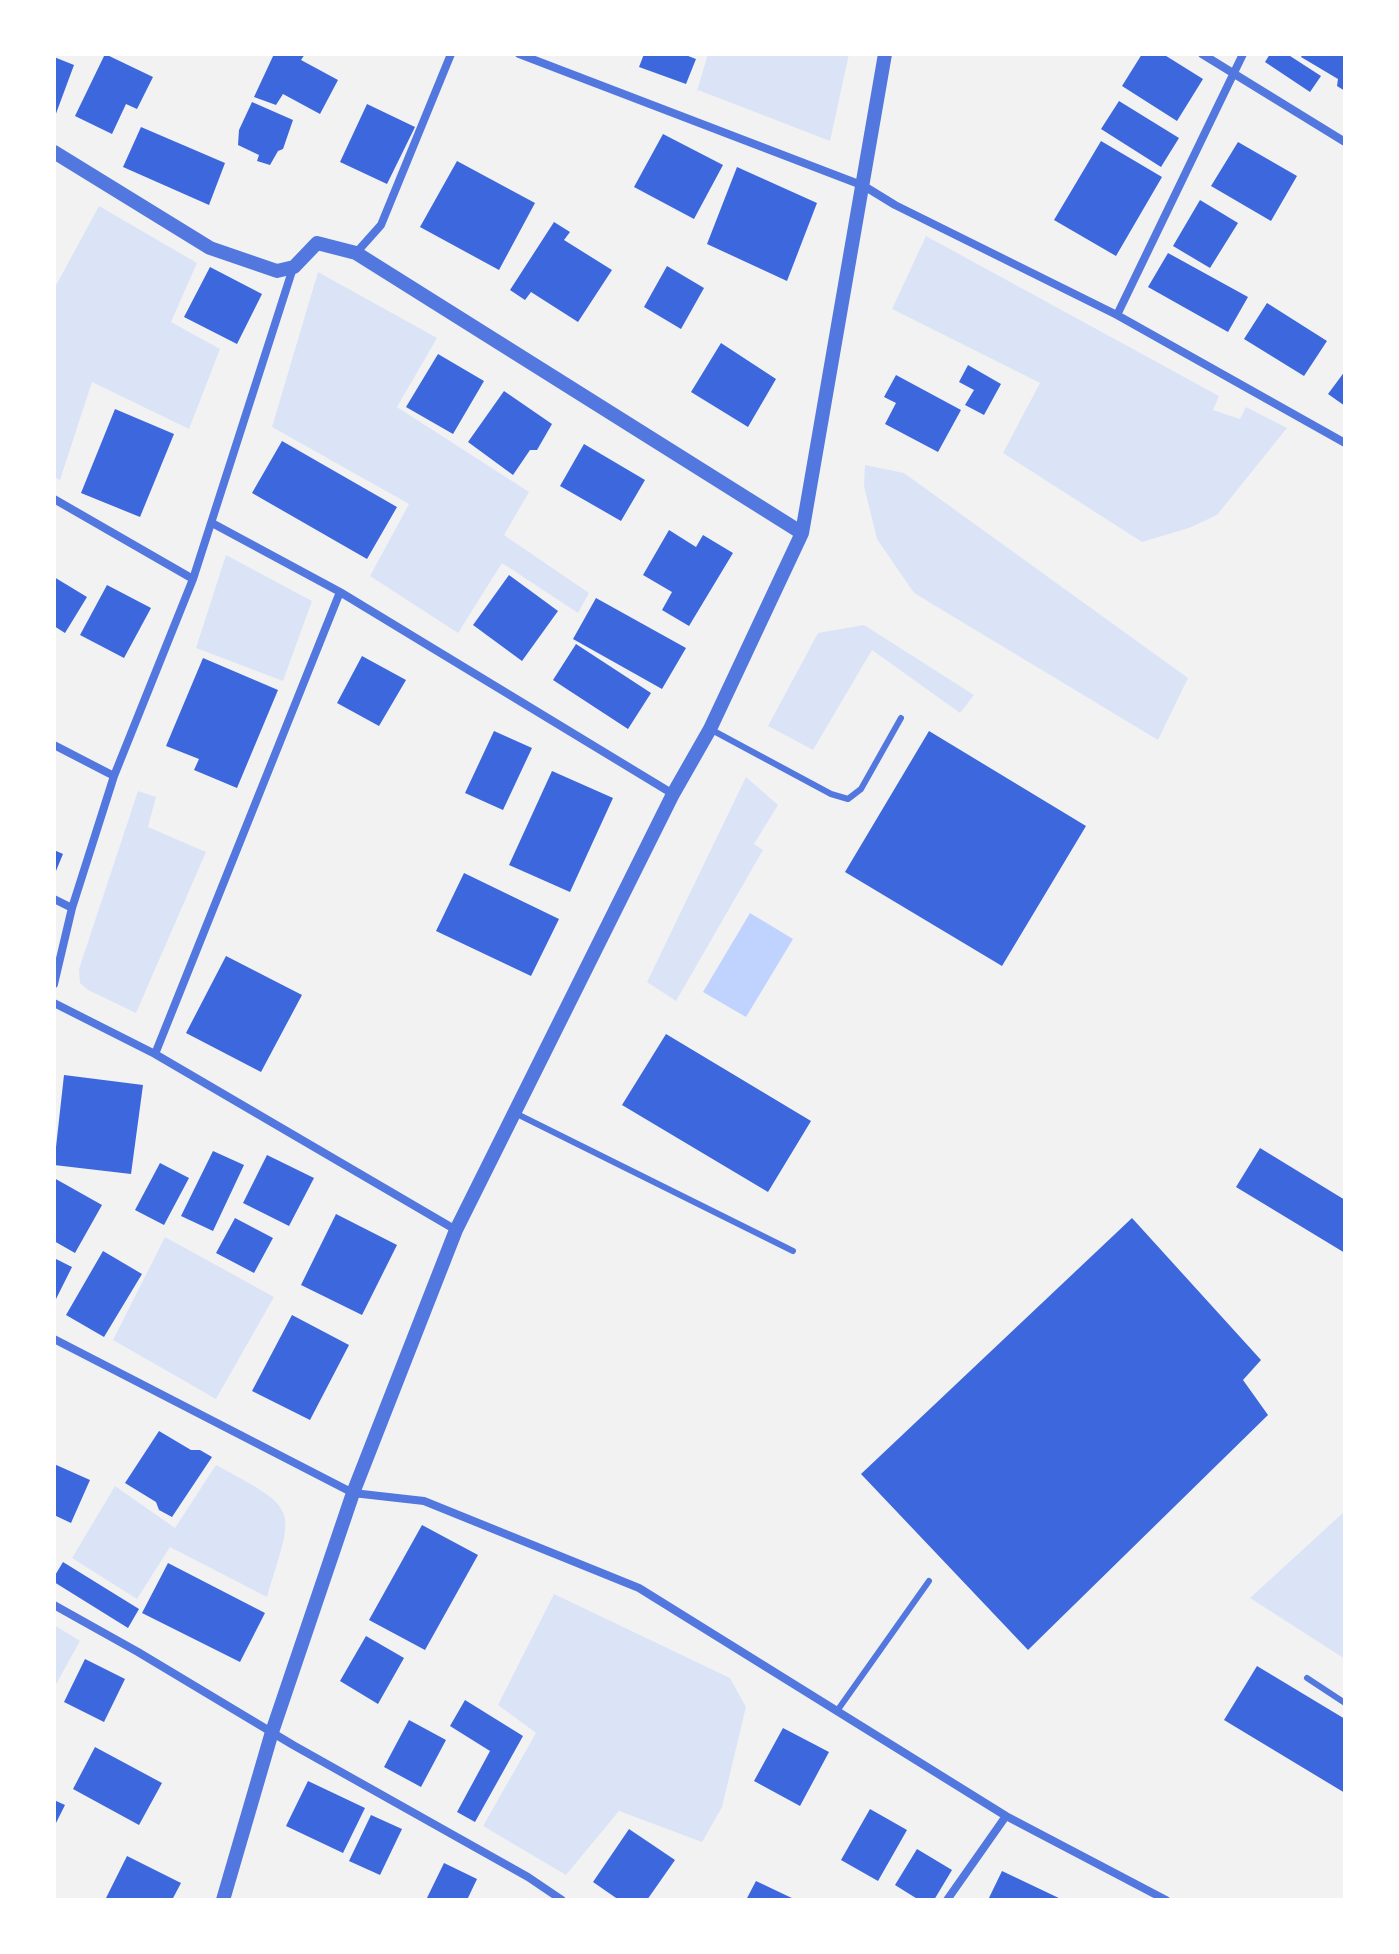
<!DOCTYPE html>
<html>
<head>
<meta charset="utf-8">
<style>
  body { margin:0 }
  #map { position:relative; width:1399px; height:1954px; overflow:hidden; background:#f2f2f2; font-family:Georgia,serif }
  canvas { display:block }
  .frame { position:absolute; inset:0; border:56px solid #fff; pointer-events:none }
</style>
</head>
<body>
<div id="map">
<canvas width="1399" height="1954"></canvas>
<div class="frame"></div>
</div>
<script>
const ctx = document.querySelector('canvas').getContext('2d');
ctx.lineJoin = 'round';
function fillPath(path, color) { ctx.fillStyle = color; ctx.fill(path, 'evenodd'); }
function strokePath(path, color, width, dash) { ctx.strokeStyle = color; ctx.lineWidth = width; ctx.lineCap = dash ? 'butt' : 'round'; ctx.setLineDash(dash || []); ctx.stroke(path); }
const green = new Path2D(`
  M708 54H849L830 141 698 90 696 94Z
  M99 206 197 263 171 322 220 349 189 429 92 382 60 480 54 477V289Z
  M926 236 1219 396 1213 410 1240 419 1246 407 1287 428 1217 515 1189 528 1142 542 1003 453 1040 383 892 309Z
  M318 272 437 338 397 407 529 492 504 535 589 593 578 613 502 563 458 633 370 576 409 504 272 427Z
  M865 465 904 473 1188 678 1158 740 914 593 877 539 864 486Z
  M226 555 312 601 283 681 196 648Z
  M864 625 974 695 960 713 872 650 813 750 768 726 818 633Z
  M746 777 778 805 754 844 763 850 676 1001 647 982Z
  M138 791 156 797 148 827 206 852 136 1013 88 990 80 983 79 969Z
  M165 1237 274 1297 216 1399 113 1340Z
  M216 1465C302 1511 294 1507 267 1597L170 1547 137 1599 72 1558 115 1486 175 1528Z
  M1345 1511V1659L1250 1598Z
  M554 1594 730 1678 746 1707 722 1807 702 1842 619 1811 566 1875 483 1826 536 1733 498 1705Z
  M54 1625 80 1641 54 1688Z`);
const water = new Path2D(`
  M750 913 793 939 746 1017 703 992Z`);
const building = new Path2D(`
  M105 54 153 77 137 109 126 104 112 134 75 116Z
  M274 54H305L301 60 338 80 320 114 283 94 276 105 254 97Z
  M644 54H683L696 59 686 84 639 67Z
  M1142 54H1163L1203 79 1177 121 1122 86Z
  M1270 54H1287L1321 76 1310 92 1265 62Z
  M1303 54H1345V91L1337 86 1338 79 1301 57Z
  M54 57 74 65 54 119Z
  M1119 101 1179 138 1161 167 1101 129Z
  M252 102 293 120 283 149 278 151 270 165 257 161 259 155 238 145 239 130Z
  M367 104 415 127 387 184 340 162Z
  M141 127 225 163 209 205 123 167Z
  M663 134 723 165 694 219 634 187Z
  M1101 141 1162 177 1116 256 1054 220Z
  M1238 142 1297 176 1271 221 1211 186Z
  M457 161 535 203 499 270 420 227Z
  M737 167 817 203 787 281 707 244Z
  M1200 200 1238 223 1210 268 1173 246Z
  M554 222 570 232 564 240 612 270 578 322 531 292 525 300 510 290Z
  M1168 253 1248 297 1228 332 1148 287Z
  M667 266 704 288 681 329 644 307Z
  M210 267 262 294 237 344 184 317Z
  M1267 303 1327 341 1304 376 1244 339Z
  M721 343 776 379 748 427 691 392Z
  M438 354 484 381 453 434 406 407Z
  M968 365 1001 384 984 415 965 405 974 390 959 382Z
  M1345 371V406L1328 394Z
  M896 375 961 410 938 452 885 424 896 403 884 397Z
  M504 391 552 424 537 450H530L513 475 468 442Z
  M115 409 174 434 140 517 81 493Z
  M282 441 397 507 367 559 252 493Z
  M584 444 645 480 621 521 560 486Z
  M669 530 696 547 703 535 733 553 689 626 662 610 672 592 643 575Z
  M509 575 558 611 522 661 473 625Z
  M54 577 87 597 65 633 54 626Z
  M107 585 151 608 124 658 80 635Z
  M596 598 686 648 662 689 573 639Z
  M576 644 651 693 628 729 553 680Z
  M362 656 406 680 379 726 337 703Z
  M203 658 278 690 237 788 194 770 199 759 166 746Z
  M494 731 532 748 503 810 465 793Z
  M929 731 1086 826 1002 966 845 872Z
  M552 771 613 798 570 892 509 865Z
  M54 850 63 854 56 871 54 870Z
  M464 873 559 919 531 976 436 931Z
  M226 956 302 995 261 1072 186 1033Z
  M666 1034 811 1121 768 1192 622 1105Z
  M64 1075 143 1085 131 1174 54 1165Z
  M1260 1148 1345 1200V1253L1236 1187Z
  M213 1151 244 1165 213 1231 181 1216Z
  M267 1155 314 1178 289 1226 243 1203Z
  M160 1163 189 1178 164 1225 135 1210Z
  M54 1178 102 1205 75 1253 54 1241Z
  M336 1214 397 1245 362 1315 301 1285Z
  M235 1218 273 1238 254 1273 216 1253Z
  M1132 1218 1261 1360 1243 1380 1268 1415 1028 1650 861 1474Z
  M103 1251 142 1274 104 1337 66 1315Z
  M54 1258 72 1267 54 1303Z
  M292 1315 349 1345 310 1420 252 1391Z
  M159 1431 191 1450H200L212 1457 172 1517 159 1510 156 1502 125 1483Z
  M54 1464 90 1480 71 1523 54 1515Z
  M422 1525 478 1555 425 1650 369 1620Z
  M63 1562 139 1609 128 1628 54 1582V1577Z
  M168 1563 265 1613 240 1662 142 1613Z
  M366 1636 404 1658 378 1704 340 1681Z
  M85 1659 125 1679 104 1722 64 1702Z
  M1257 1666 1345 1719V1793L1224 1720Z
  M465 1700 523 1736 475 1822 457 1812 490 1751 450 1726Z
  M409 1720 446 1740 421 1787 384 1767Z
  M783 1728 829 1752 800 1806 754 1781Z
  M95 1747 162 1783 139 1825 73 1789Z
  M308 1781 365 1808 343 1853 286 1826Z
  M54 1800 65 1805 54 1827Z
  M870 1809 907 1830 878 1881 841 1860Z
  M371 1815 402 1829 380 1875 349 1861Z
  M629 1829 675 1860 647 1900H619L593 1882Z
  M917 1849 952 1870 934 1900H919L895 1885Z
  M127 1856 181 1883 172 1900H105Z
  M444 1863 477 1879 467 1900H426Z
  M1002 1871 1063 1900H988Z
  M756 1881 796 1900H746Z`);
const service = new Path2D(`
  M710 729 831 794 848 799 861 789 901 718
  M515 1113 793 1251
  M1307 1678 1345 1703
  M837 1711 929 1581`);
const minor = new Path2D(`
  M519 54 864 186 895 205 1117 315 1345 443
  M1202 54 1345 142
  M356 253 381 225 451 54
  M1117 315 1243 54
  M54 499 193 579
  M212 523 340 592 673 794
  M54 745 114 776
  M54 899 72 908
  M54 984 72 908 114 776 193 579 293 268
  M54 1003 155 1054 456 1230
  M155 1054 340 592
  M54 1339 353 1493 424 1501 639 1588 1006 1816 1166 1900
  M54 1605 138 1652 293 1745 528 1877 562 1900
  M947 1900 1006 1816`);
const tertiary = new Path2D(`
  M54 152 210 248 277 271 294 267 317 243 356 253 802 533
  M223 1900 272 1732 353 1493 456 1230 673 794 710 729 802 533 885 54`);
fillPath(green, '#dbe4f7');
fillPath(water, '#bfd3fe');
fillPath(building, '#3d67dc');
strokePath(service, '#5277de', 6);
strokePath(minor, '#5277de', 8);
strokePath(tertiary, '#5277de', 14);
</script>
</body>
</html>
